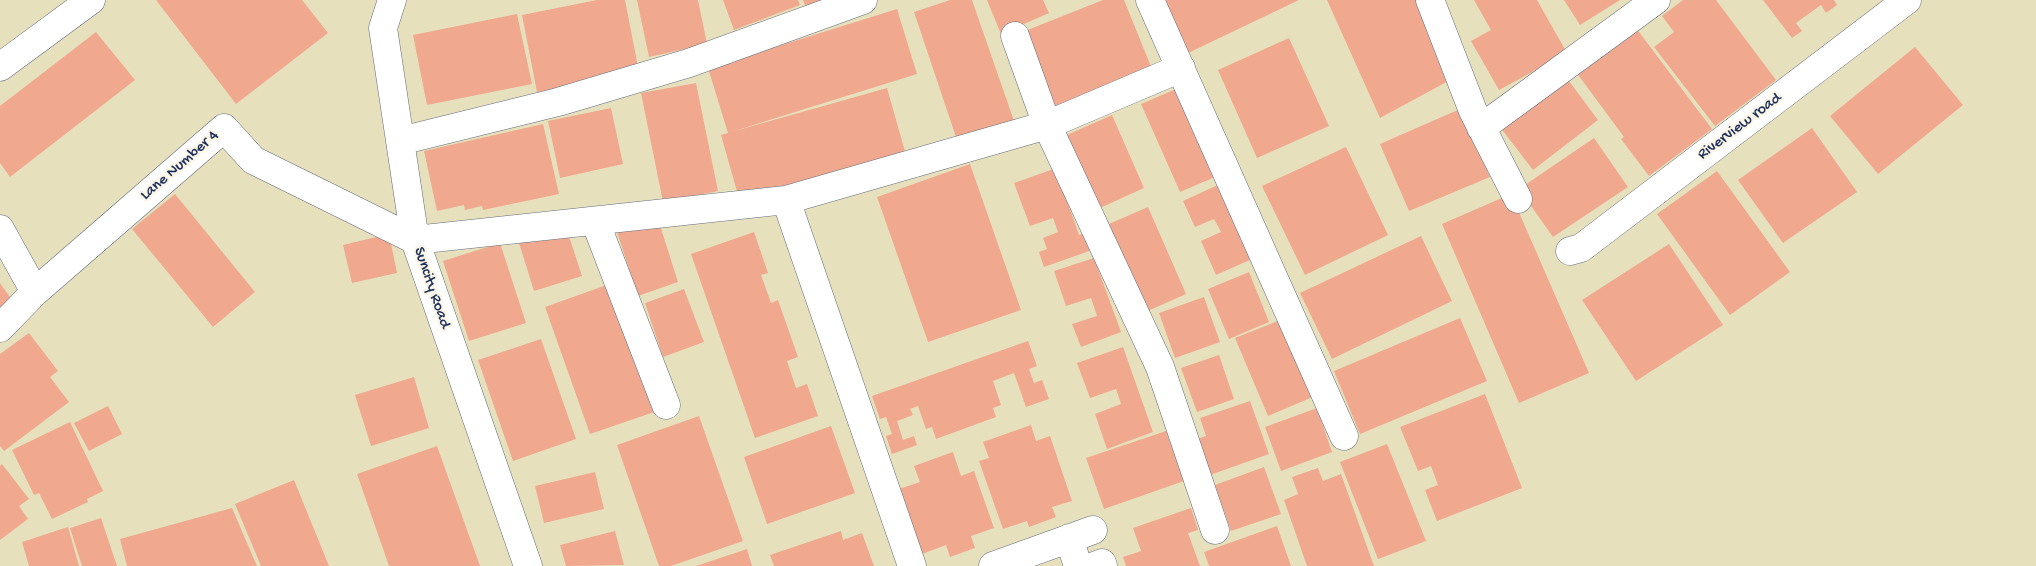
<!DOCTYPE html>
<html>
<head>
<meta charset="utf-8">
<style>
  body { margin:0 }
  canvas { display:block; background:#e7e0bd }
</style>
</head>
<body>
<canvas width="2036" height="566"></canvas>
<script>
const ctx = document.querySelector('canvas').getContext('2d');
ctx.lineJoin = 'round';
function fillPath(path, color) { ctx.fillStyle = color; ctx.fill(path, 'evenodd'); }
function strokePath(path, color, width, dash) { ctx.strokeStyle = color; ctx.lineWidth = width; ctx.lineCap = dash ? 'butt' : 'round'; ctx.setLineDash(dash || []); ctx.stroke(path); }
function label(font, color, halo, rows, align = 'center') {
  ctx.font = font + ' "Gochi Hand",sans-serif'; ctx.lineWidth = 4.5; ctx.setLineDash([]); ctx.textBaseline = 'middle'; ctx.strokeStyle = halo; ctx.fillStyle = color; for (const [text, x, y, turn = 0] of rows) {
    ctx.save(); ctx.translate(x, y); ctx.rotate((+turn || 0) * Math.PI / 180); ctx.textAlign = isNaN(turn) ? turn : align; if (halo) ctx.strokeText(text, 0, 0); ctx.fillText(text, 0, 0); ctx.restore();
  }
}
const building = new Path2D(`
  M156 0H302L328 33 236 104Z
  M597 0H625L639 72 537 92 522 15Z
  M637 0H698L707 44 649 57Z
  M723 0H798L800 5 734 30Z
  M803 0H833L807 10Z
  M950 0H972L1014 121 957 140 914 12Z
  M987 0H1043L1049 13 1001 34Z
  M1103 0H1124L1152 69 1051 110 1020 33Z
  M1157 0H1299L1184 55Z
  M1327 0H1421L1452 79 1380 118Z
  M1474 0H1537L1567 53 1499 90 1471 41 1491 30Z
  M1564 0H1620L1580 25Z
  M1683 0H1716L1776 80 1715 126 1654 47 1674 32 1662 16Z
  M1763 0H1834L1837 5 1826 13 1821 5 1796 23 1802 31 1792 38Z
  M897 9 917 74 731 132 887 88 906 155 740 202 721 135 728 133 708 68Z
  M517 14 532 84 427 105 413 35Z
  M1636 28 1712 129 1649 176 1621 139 1624 137 1576 72Z
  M96 32 135 80 10 177 0 163V106Z
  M1289 38 1329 126 1257 158 1218 70Z
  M1915 47 1963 105 1878 174 1830 116Z
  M1566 77 1598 120 1533 170 1500 127Z
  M696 83 718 191 663 202 641 93Z
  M1183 86 1222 174 1180 192 1141 104Z
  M611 108 623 164 560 178 548 121Z
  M1460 109 1490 177 1409 211 1380 144Z
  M1112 115 1144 188 1091 212 1058 139Z
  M543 124 559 194 483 210 482 206 465 210 464 205 437 211 424 151Z
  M1812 128 1857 192 1783 243 1738 180Z
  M1594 138 1628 187 1553 237 1519 189Z
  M1346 147 1388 235 1305 275 1262 186Z
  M970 164 1021 310 928 342 877 197Z
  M1062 166 1064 192 1079 235 1085 233 1092 250 1044 267 1039 252 1047 249 1043 238 1058 232 1053 218 1030 226 1014 183Z
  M1717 171 1790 272 1730 315 1657 214Z
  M1220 184 1252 259 1216 275 1201 241 1221 232 1214 219 1195 227 1183 201Z
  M175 194 255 292 213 327 132 229Z
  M1511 194 1589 373 1519 403 1442 224Z
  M1148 207 1186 294 1141 314 1102 227Z
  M658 219 678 282 638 296 617 232Z
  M566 227 582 276 534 291 519 243Z
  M754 232 768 273 761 275 771 303 778 300 798 357 787 361 796 388 807 384 818 416 755 438 691 254Z
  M389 234 397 273 352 283 343 245Z
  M1421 236 1452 301 1332 359 1300 293Z
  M500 243 526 323 469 341 443 261Z
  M1669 244 1723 325 1636 381 1582 300Z
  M1094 258 1121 332 1081 347 1072 324 1097 316 1091 298 1066 306 1054 271Z
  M1249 272 1269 322 1229 339 1208 289Z
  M615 282 660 410 590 434 545 307Z
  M0 283 14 303 0 313Z
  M684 289 704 342 663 357 645 303Z
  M1204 297 1220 342 1175 358 1159 313Z
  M1460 318 1487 381 1360 434 1334 371Z
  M1283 319 1315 396 1268 416 1235 338Z
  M29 333 58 371 50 377 69 402 4 451 0 446V354Z
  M541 339 576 439 513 461 478 360Z
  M1028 341 1037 366 1029 369 1034 383 1042 380 1049 399 1026 407 1014 373 993 381 1001 405 993 408 996 417 936 439 932 427 926 429 918 406 910 409 913 415 897 421 903 440 914 436 917 445 892 454 886 436 892 434 886 417 880 419 872 396Z
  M1123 347 1153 432 1107 449 1095 414 1121 404 1116 389 1090 398 1077 363Z
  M1219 355 1234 399 1197 412 1181 368Z
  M414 377 429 428 371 446 355 395Z
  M1485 394 1522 488 1437 521 1425 490 1438 485 1431 466 1418 471 1400 427Z
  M1250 401 1269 454 1210 475 1197 439 1206 436 1200 418Z
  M108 406 122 434 89 451 74 423Z
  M1317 408 1332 452 1281 471 1265 427Z
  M699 416 743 541 671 566H659L617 445Z
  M70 422 103 491 87 499 88 502 52 519 39 493 34 495 12 450Z
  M1031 425 1036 441 1050 436 1072 501 1052 507 1056 517 1029 527 1027 521 1003 529 979 461 989 458 983 442Z
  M831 426 855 493 767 524 744 457Z
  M1166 431 1184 481 1104 509 1086 458Z
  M1387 444 1426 541 1378 559 1340 462Z
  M437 446 480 566H389L357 474Z
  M953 452 961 476 974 471 994 528 971 536 975 548 950 557 946 545 922 554 899 489 920 482 914 466Z
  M2 464 29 499 19 506 28 519 0 540V466Z
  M1264 467 1281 514 1231 531 1215 485Z
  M1318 468 1323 481 1341 474 1374 566H1307L1284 500 1298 494 1292 477Z
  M595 472 604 509 544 523 535 486Z
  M294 480 329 566H261L235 504Z
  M232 508 257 566H127L120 539Z
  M1191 508 1198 530 1188 533 1200 566H1126L1123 557 1141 551 1133 528Z
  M101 518 117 566H82L70 528Z
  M1277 526 1291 566H1209L1204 552Z
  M68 527 79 566H29L22 542Z
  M615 531 624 565 566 566 560 545Z
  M841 531 843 540 862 533 874 566H774L770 555Z
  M747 549 752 566H696Z`);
const street = new Path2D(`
  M392 0 383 28 415 240 528 566
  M1150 0 1344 436
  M1430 0 1473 111 1518 199
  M1015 36 1047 125 1160 367 1215 530
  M0 67 91 0
  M1481 128 1656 0
  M400 141 558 102 689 63 863 0
  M786 200 912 566
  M595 221 666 405
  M0 229 35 292
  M415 240 786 200 1047 125 1181 68
  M1570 251 1581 248 1589 242 1907 0
  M0 328 35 292 224 128 253 160 415 240
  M1069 538 1078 566
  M993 566 1093 530
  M1094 566 1102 563 1103 566`);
const streetNames = [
  ["Riverview road",1740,127,-37],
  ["Lane Number 4",180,166,-41],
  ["Suncity Road",431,288,71]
];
fillPath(building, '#f0a98e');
strokePath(street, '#626d7f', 29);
strokePath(street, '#fff', 28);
label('16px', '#1b2f5e', '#fcf5e5', streetNames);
</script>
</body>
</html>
